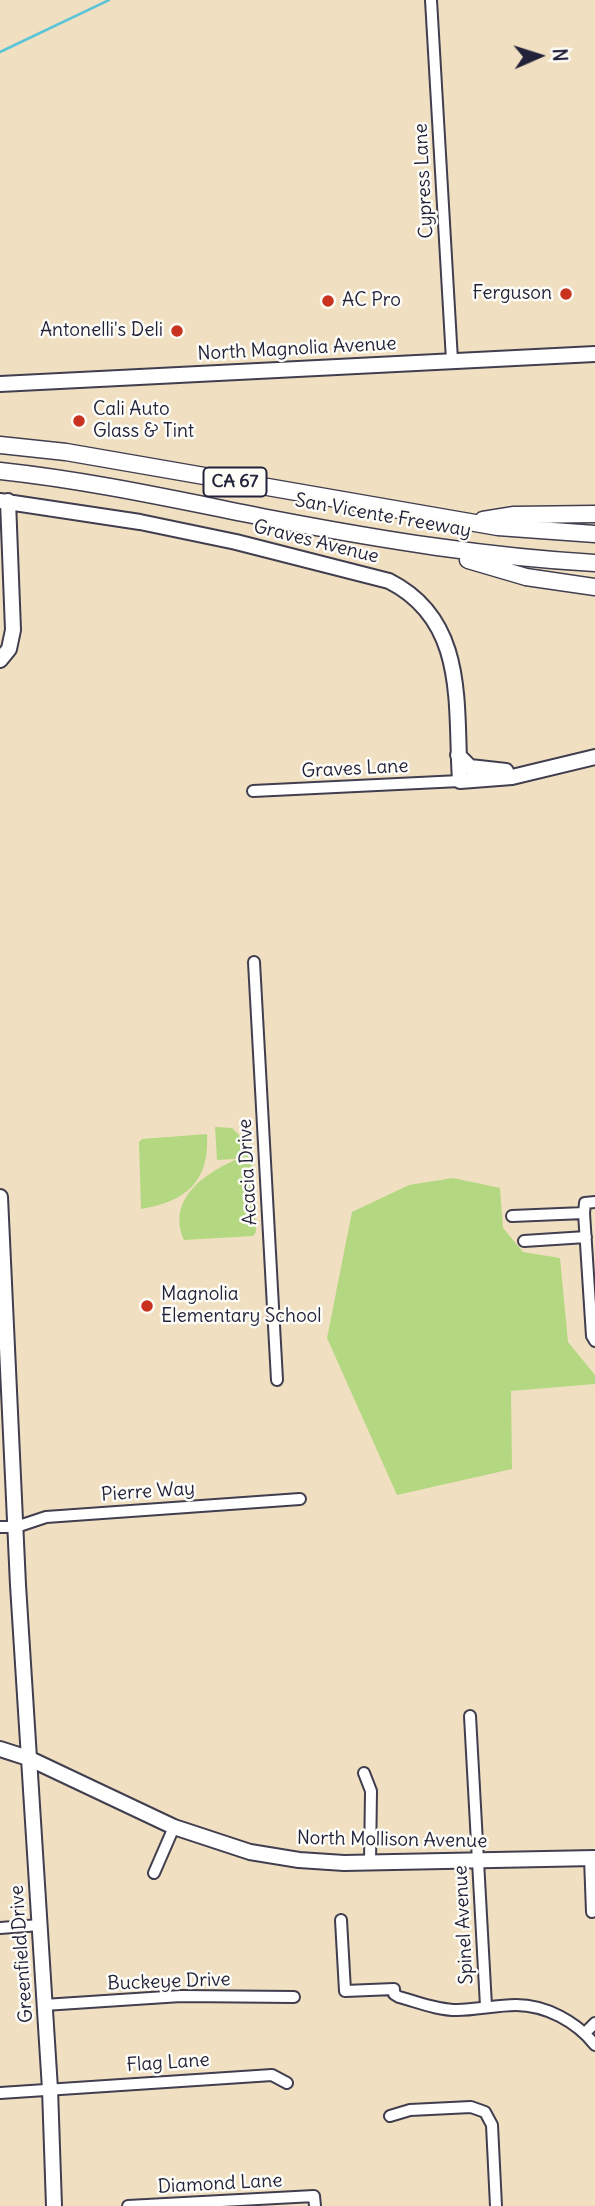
<!DOCTYPE html>
<html>
<head>
<meta charset="utf-8">
<style>
  body { margin:0 }
  #map { position:relative; width:595px; height:2206px; overflow:hidden; background:#f0dfc0; font-family:Delius,sans-serif }
  canvas { display:block }
  .north { position:absolute; left:504px; top:21px; width:70px; height:70px; -webkit-text-stroke:5px #fdfcf7; paint-order:stroke; rotate:87deg; font-size:19px; font-weight:700; line-height:28px; text-align:center; color:#22223b }
  .north::after { content:''; display:block; margin:auto; width:24px; height:32px; background:#22223b; clip-path:polygon(50% 0,100% 100%,50% 72%,0 100%) }
</style>
</head>
<body>
<div id="map">
<canvas width="595" height="2206"></canvas>
<div class="north">N</div>
</div>
<script>
const ctx = document.querySelector('canvas').getContext('2d');
ctx.lineJoin = 'round';
function fillPath(path, color) { ctx.fillStyle = color; ctx.fill(path, 'evenodd'); }
function strokePath(path, color, width, dash) { ctx.strokeStyle = color; ctx.lineWidth = width; ctx.lineCap = dash ? 'butt' : 'round'; ctx.setLineDash(dash || []); ctx.stroke(path); }
function label(font, color, halo, rows, align = 'center') {
  ctx.font = font + ' Delius,sans-serif'; ctx.lineWidth = 5; ctx.setLineDash([]); ctx.textBaseline = 'middle'; ctx.strokeStyle = halo; ctx.fillStyle = color; for (const [text, x, y, turn = 0] of rows) {
    ctx.save(); ctx.translate(x, y); ctx.rotate((+turn || 0) * Math.PI / 180); ctx.textAlign = isNaN(turn) ? turn : align; if (halo) ctx.strokeText(text, 0, 0); ctx.fillText(text, 0, 0); ctx.restore();
  }
}
const green = new Path2D(`
  M215 1127 232 1128 245 1141 251 1158 217 1160Z
  M207 1134C210 1182 185 1202 141 1209L139 1142 142 1139Z
  M235 1160H252L256 1232 253 1236 184 1240C167 1200 202 1175 235 1160Z
  M453 1178 500 1188 503 1228 523 1252 560 1258 568 1342 595 1375V1384L511 1391 512 1469 397 1495 327 1338 352 1212 409 1185Z`);
const stream = new Path2D(`
  M0 52 109 0`);
const minor = new Path2D(`
  M431 0 452 360
  M253 791 460 781
  M254 962 277 1380
  M595 1202 585 1203 584 1213 592 1336 595 1341
  M512 1216 584 1213
  M524 1241 586 1237
  M0 1527H16L46 1517 300 1499
  M470 1716 486 2006
  M364 1773 371 1791 370 1862
  M590 1858 592 1912
  M154 1873 174 1827
  M341 1920 345 1991 394 1989V1994L399 1997C418 2002 437 2010 457 2010 476 2010 496 2005 516 2005 546 2005 577 2022 595 2045
  M0 1928 40 1925
  M44 2005 181 1996 294 1997
  M585 2033 595 2023
  M0 2093 272 2075 287 2083
  M390 2116 410 2110 471 2107 485 2112 492 2125 496 2206
  M128 2206 314 2196 315 2206`);
const major = new Path2D(`
  M0 384 595 354
  M0 501 140 522 236 542 389 581C468 621 455 706 460 781L512 777 595 757
  M0 660 9 649 13 630 8 501
  M458 755 470 767 506 771
  M0 1197 18 1585 50 2089 54 2206
  M0 1749 28 1758 174 1827 250 1852 299 1860 344 1863 595 1858`);
const highway = new Path2D(`
  M0 445 66 452 498 527 595 534
  M0 471C94 481 186 502 278 520 383 540 488 557 595 563
  M483 520 514 515 595 514
  M468 560 526 577 595 587`);
const markers = [
  [566,294,7,"#c8321e"],
  [328,301,7,"#c8321e"],
  [177,331,7,"#c8321e"],
  [79,421,7,"#c8321e"],
  [147,1306,7,"#c8321e"]
];
const shields = [
  [235,482,63]
];
const shieldNames = [
  ["CA 67",235,482]
];
const streetNames = [
  ["Cypress Lane",424,181,-93],
  ["North Magnolia Avenue",297,349,-3],
  ["San Vicente Freeway",383,516,10],
  ["Graves Avenue",316,542,14],
  ["Graves Lane",355,769,-3],
  ["Acacia Drive",248,1172,-93],
  ["Pierre Way",148,1492,-4],
  ["North Mollison Avenue",392,1840,1],
  ["Spinel Avenue",464,1925,-93],
  ["Greenfield Drive",22,1954,-94],
  ["Buckeye Drive",169,1982,-2],
  ["Flag Lane",168,2063,-4],
  ["Diamond Lane",220,2184,-3]
];
const poiNames = [
  ["Ferguson",552,294,"right"],
  ["AC Pro",342,301],
  ["Antonelli's Deli",163,331,"right"],
  ["Cali Auto",93,410],
  ["Glass & Tint",93,432],
  ["Magnolia",161,1295],
  ["Elementary School",161,1317]
];
fillPath(green, '#b3d881');
strokePath(stream, '#5bc5d7', 2.5);
strokePath(minor, '#413e4f', 14);
strokePath(major, '#413e4f', 18);
strokePath(highway, '#413e4f', 19);
strokePath(minor, '#fff', 10);
strokePath(major, '#fff', 14);
strokePath(highway, '#fff', 16);
for (const [x, y, r, color] of markers) { const dot = new Path2D(); dot.arc(x, y, r, 0, 2 * Math.PI); ctx.fillStyle = color; ctx.fill(dot); strokePath(dot, '#fdfcf7', 2.5); }
for (const [x, y, w] of shields) { const box = new Path2D(); box.roundRect(x - w / 2, y - 14.5, w, 29, 5); ctx.fillStyle = '#fdfcf7'; ctx.fill(box); strokePath(box, '#22223b', 2); }
label('bold 18px', '#22223b', null, shieldNames);
label('19px', '#22223b', '#fdfcf7', streetNames);
label('19px', '#22223b', '#fdfcf7', poiNames, 'left');
</script>
</body>
</html>
